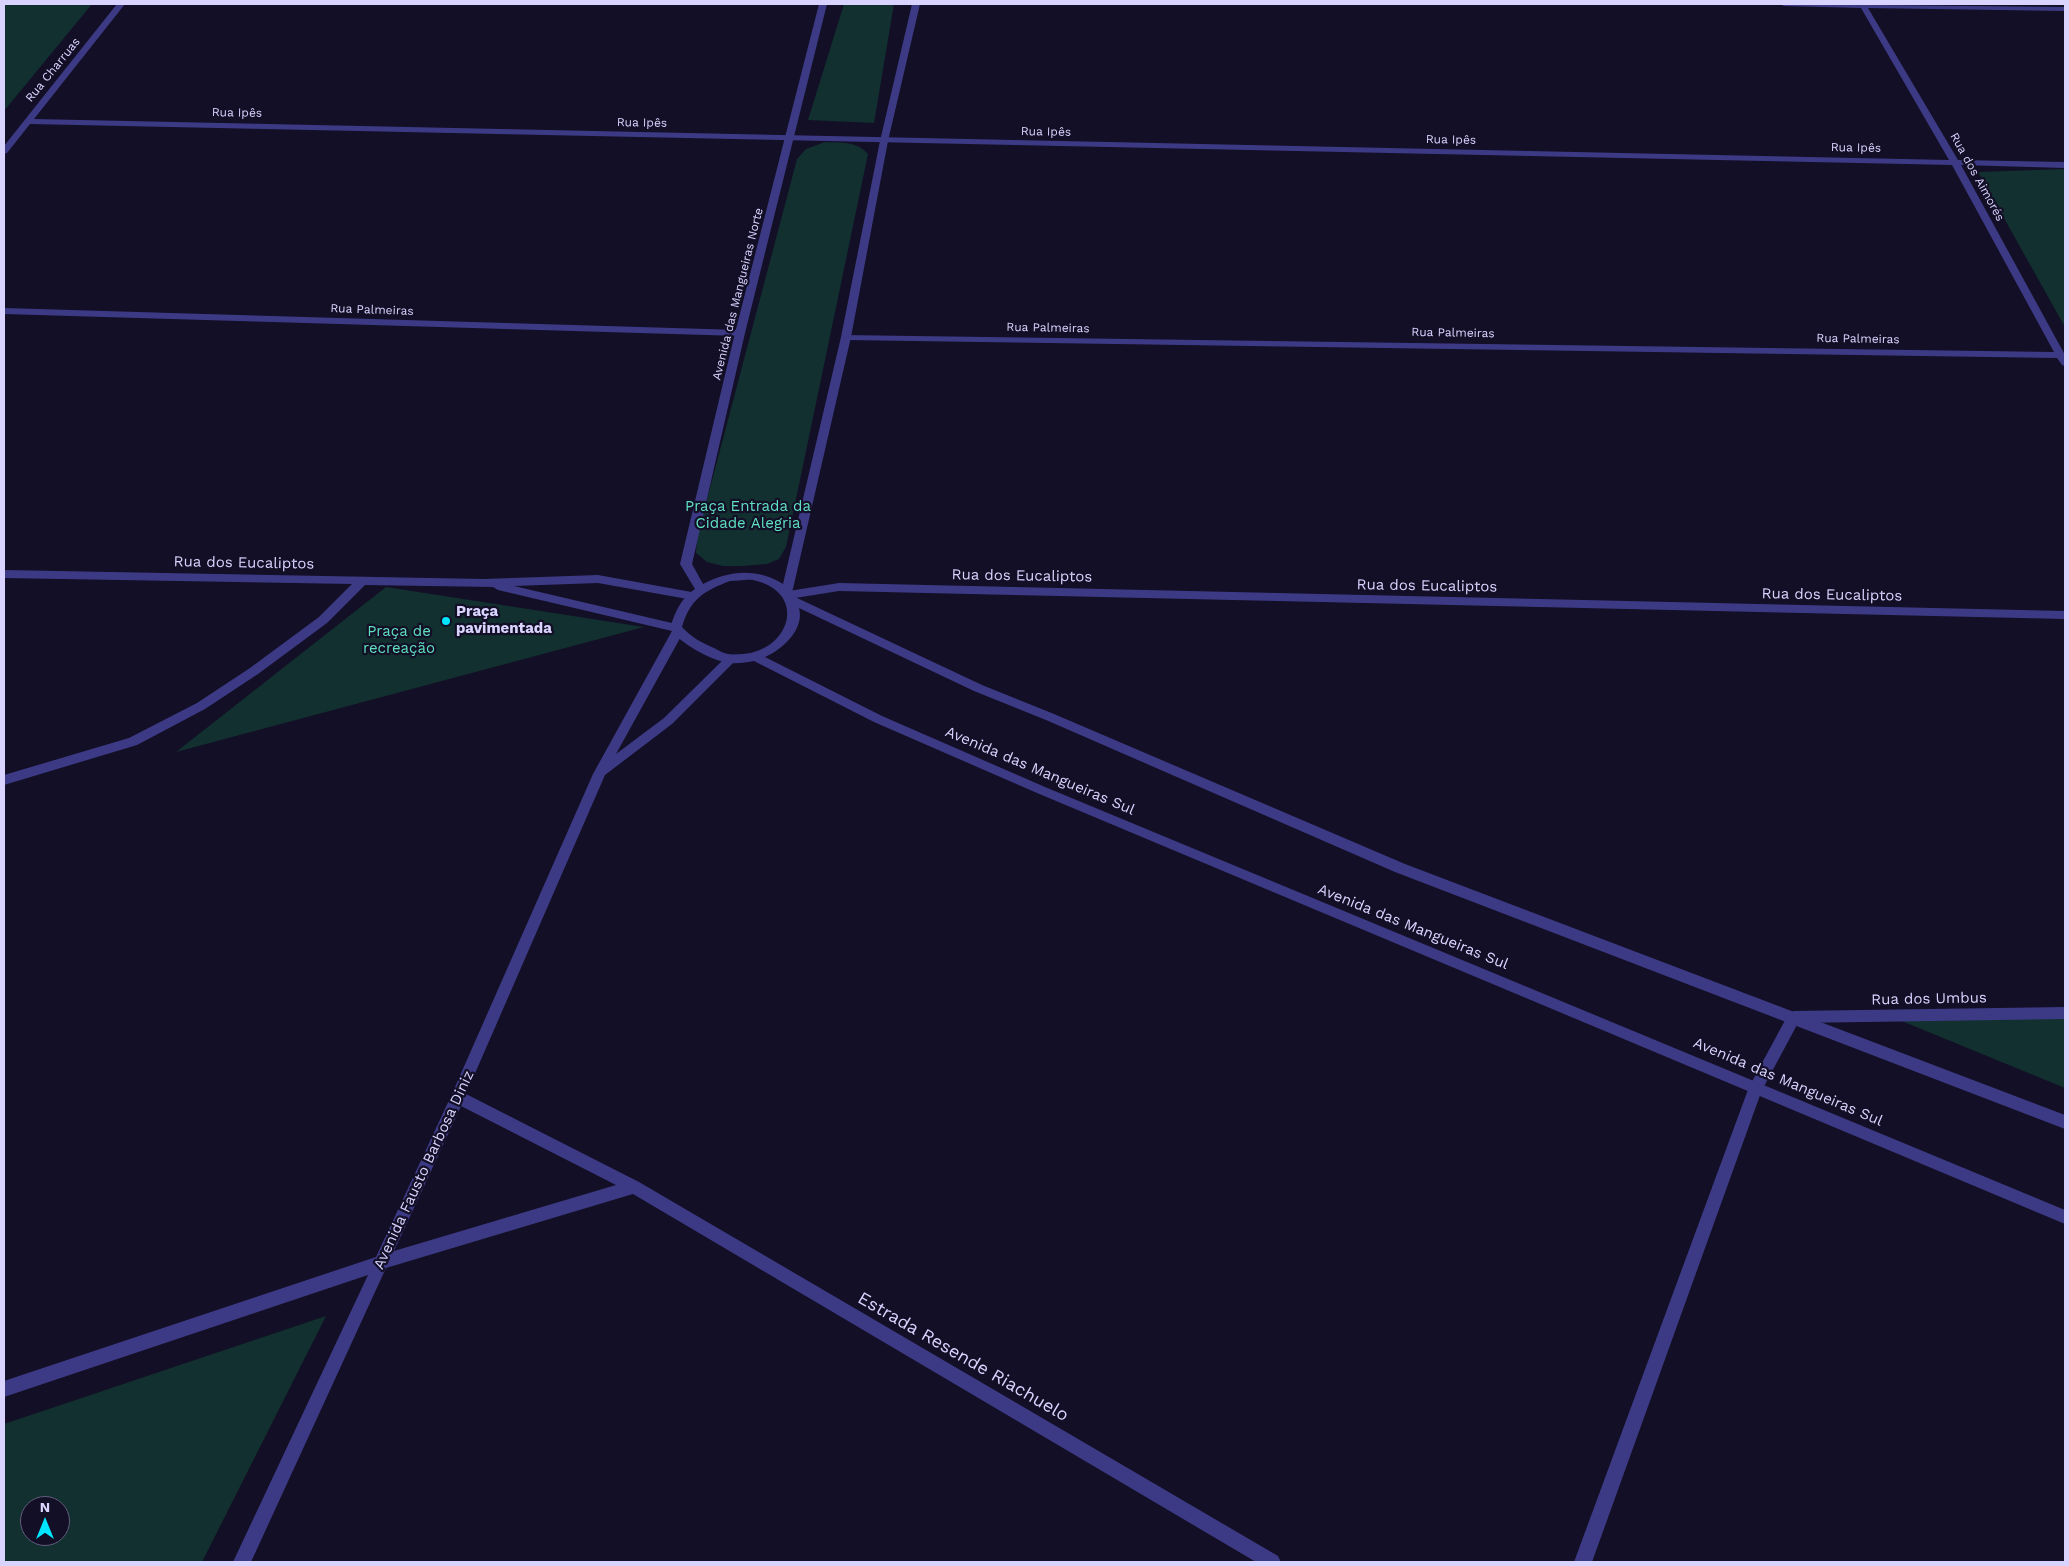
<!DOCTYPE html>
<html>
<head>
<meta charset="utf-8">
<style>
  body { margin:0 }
  #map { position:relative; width:2069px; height:1566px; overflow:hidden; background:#130f26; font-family:"Work Sans",sans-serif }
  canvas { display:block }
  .frame { position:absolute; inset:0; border:5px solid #d9d4ff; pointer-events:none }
  .north { position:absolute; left:20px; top:1496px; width:50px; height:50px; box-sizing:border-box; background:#130f26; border:1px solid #625e7d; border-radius:50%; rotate:0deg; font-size:14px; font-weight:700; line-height:20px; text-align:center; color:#d9d4ff }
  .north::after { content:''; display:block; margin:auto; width:18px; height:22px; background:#00e5ff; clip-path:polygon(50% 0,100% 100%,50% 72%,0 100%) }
</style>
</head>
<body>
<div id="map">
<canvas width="2069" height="1566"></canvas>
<div class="frame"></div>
<div class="north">N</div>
</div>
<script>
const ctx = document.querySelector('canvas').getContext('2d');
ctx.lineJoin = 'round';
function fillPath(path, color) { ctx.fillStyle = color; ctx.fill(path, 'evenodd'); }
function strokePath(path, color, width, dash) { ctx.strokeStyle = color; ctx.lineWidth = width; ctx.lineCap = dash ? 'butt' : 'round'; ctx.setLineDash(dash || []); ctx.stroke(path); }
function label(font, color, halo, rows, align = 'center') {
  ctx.font = font + ' "Work Sans",sans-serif'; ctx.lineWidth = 4.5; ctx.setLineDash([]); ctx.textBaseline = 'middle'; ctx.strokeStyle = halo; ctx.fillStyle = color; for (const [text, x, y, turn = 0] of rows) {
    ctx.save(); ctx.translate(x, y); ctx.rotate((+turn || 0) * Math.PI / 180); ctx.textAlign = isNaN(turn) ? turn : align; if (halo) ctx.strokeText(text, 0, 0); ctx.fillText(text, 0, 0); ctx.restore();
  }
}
const green = new Path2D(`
  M4 4H92L4 111Z
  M844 4H894L874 123 808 120Z
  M825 142C841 143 857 141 868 154L786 547 779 559 767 564 742 566H723L707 562 696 553 697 537 797 159 806 149Z
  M2065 169V327L1978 172Z
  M386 587 644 627 176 752Z
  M1887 1015H2065V1088Z
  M326 1316 202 1562H4V1424ZM30 1506H60V1536H30Z`);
const service = new Path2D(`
  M1756 1081 1761 1082 1763 1087 1592 1562H1574L1749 1087 1751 1082Z`);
const minor = new Path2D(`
  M117 4H125L34 119 1949 160 1861 8 1784 6 1780 4 2065 7V11L1868 8 1958 160 2065 162V168L1961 165 2065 355V366L2062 365 2057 358 846 340 841 337 843 335 2054 352 1952 165 30 124 7 153 4 154V146Z
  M4 308 740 330 745 333 740 336 4 314Z
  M4 570 484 579 598 575 697 593 699 596 693 600 598 583 514 586 676 624 680 625 684 631 616 754 664 718 727 656H735L737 659 672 724 605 775 466 1094 639 1182 1278 1556 1281 1562H1256L633 1194 386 1268 251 1562H233L368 1275 4 1397V1381L376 1257 451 1096 593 774 672 631 498 590 493 587 365 585 327 623 258 674 205 709 137 745 4 785V775L129 738 197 703 250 668 319 617 352 584 4 578ZM461 1106 616 1185 394 1251Z
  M839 583 2065 611V619L839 591 789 599 783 595 789 591Z
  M2065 1007V1019L1798 1023 1761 1092 1756 1093 1751 1092 1749 1087 1789 1013 1794 1011Z`);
const tertiary = new Path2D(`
  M819 4H827L745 333 692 564 703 584C729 570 758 568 783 584L841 337 880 141 912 4H920L888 141 851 337 792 593 795 597 982 685 1054 714 1405 864 2065 1115V1129L1395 872 1046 720 974 691 799 608C805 629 782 650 765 657L882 716 1045 787 2065 1210V1224L1037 793 874 722 754 661C747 662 738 664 730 663 712 661 680 644 670 628 675 612 681 598 695 589L680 564 735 333ZM730 581C737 581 746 579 753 580 808 592 791 650 743 654 738 654 733 655 728 654 723 653 718 650 714 648 702 643 691 637 682 627 690 599 704 591 730 581Z`);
const markers = [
  [446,621,5,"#00e5ff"]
];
const farStreetnames = [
  ["Rua Charruas",53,70,-51],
  ["Rua Ipês",237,113,1],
  ["Rua Ipês",642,123,1],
  ["Rua Ipês",1046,132,1],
  ["Rua Ipês",1451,140,1],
  ["Rua Ipês",1856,148,1],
  ["Rua dos Aimorés",1977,177,61],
  ["Avenida das Mangueiras Norte",738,294,-76],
  ["Rua Palmeiras",372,310,2],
  ["Rua Palmeiras",1048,328,1],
  ["Rua Palmeiras",1453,333,1],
  ["Rua Palmeiras",1858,339,1]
];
const parkNames = [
  ["Praça Entrada da",748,507],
  ["Cidade Alegria",748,524],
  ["Praça de",399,632],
  ["recreação",399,649]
];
const streetNames = [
  ["Rua dos Eucaliptos",244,563,1],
  ["Rua dos Eucaliptos",1022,576,1],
  ["Rua dos Eucaliptos",1427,586,1],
  ["Rua dos Eucaliptos",1832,595,1],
  ["Avenida das Mangueiras Sul",1040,771,23],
  ["Avenida das Mangueiras Sul",1413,927,22],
  ["Rua dos Umbus",1929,999,-1],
  ["Avenida das Mangueiras Sul",1788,1082,23],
  ["Avenida Fausto Barbosa Diniz",424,1170,-65]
];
const poiNames = [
  ["Praça",456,612],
  ["pavimentada",456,629]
];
const nearStreetnames = [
  ["Estrada Resende Riachuelo",963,1357,30]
];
fillPath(green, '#12302f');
fillPath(service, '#3d3a85');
fillPath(minor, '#3d3a85');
fillPath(tertiary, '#3d3a85');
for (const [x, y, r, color] of markers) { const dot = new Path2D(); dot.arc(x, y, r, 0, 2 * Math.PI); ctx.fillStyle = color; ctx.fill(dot); strokePath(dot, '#130f26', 2); }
label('12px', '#d9d4ff', '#130f26', farStreetnames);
label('15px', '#5fe0c0', '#130f26', parkNames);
label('15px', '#d9d4ff', '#130f26', streetNames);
label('bold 15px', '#d9d4ff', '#130f26', poiNames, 'left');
label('18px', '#d9d4ff', '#130f26', nearStreetnames);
</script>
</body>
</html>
